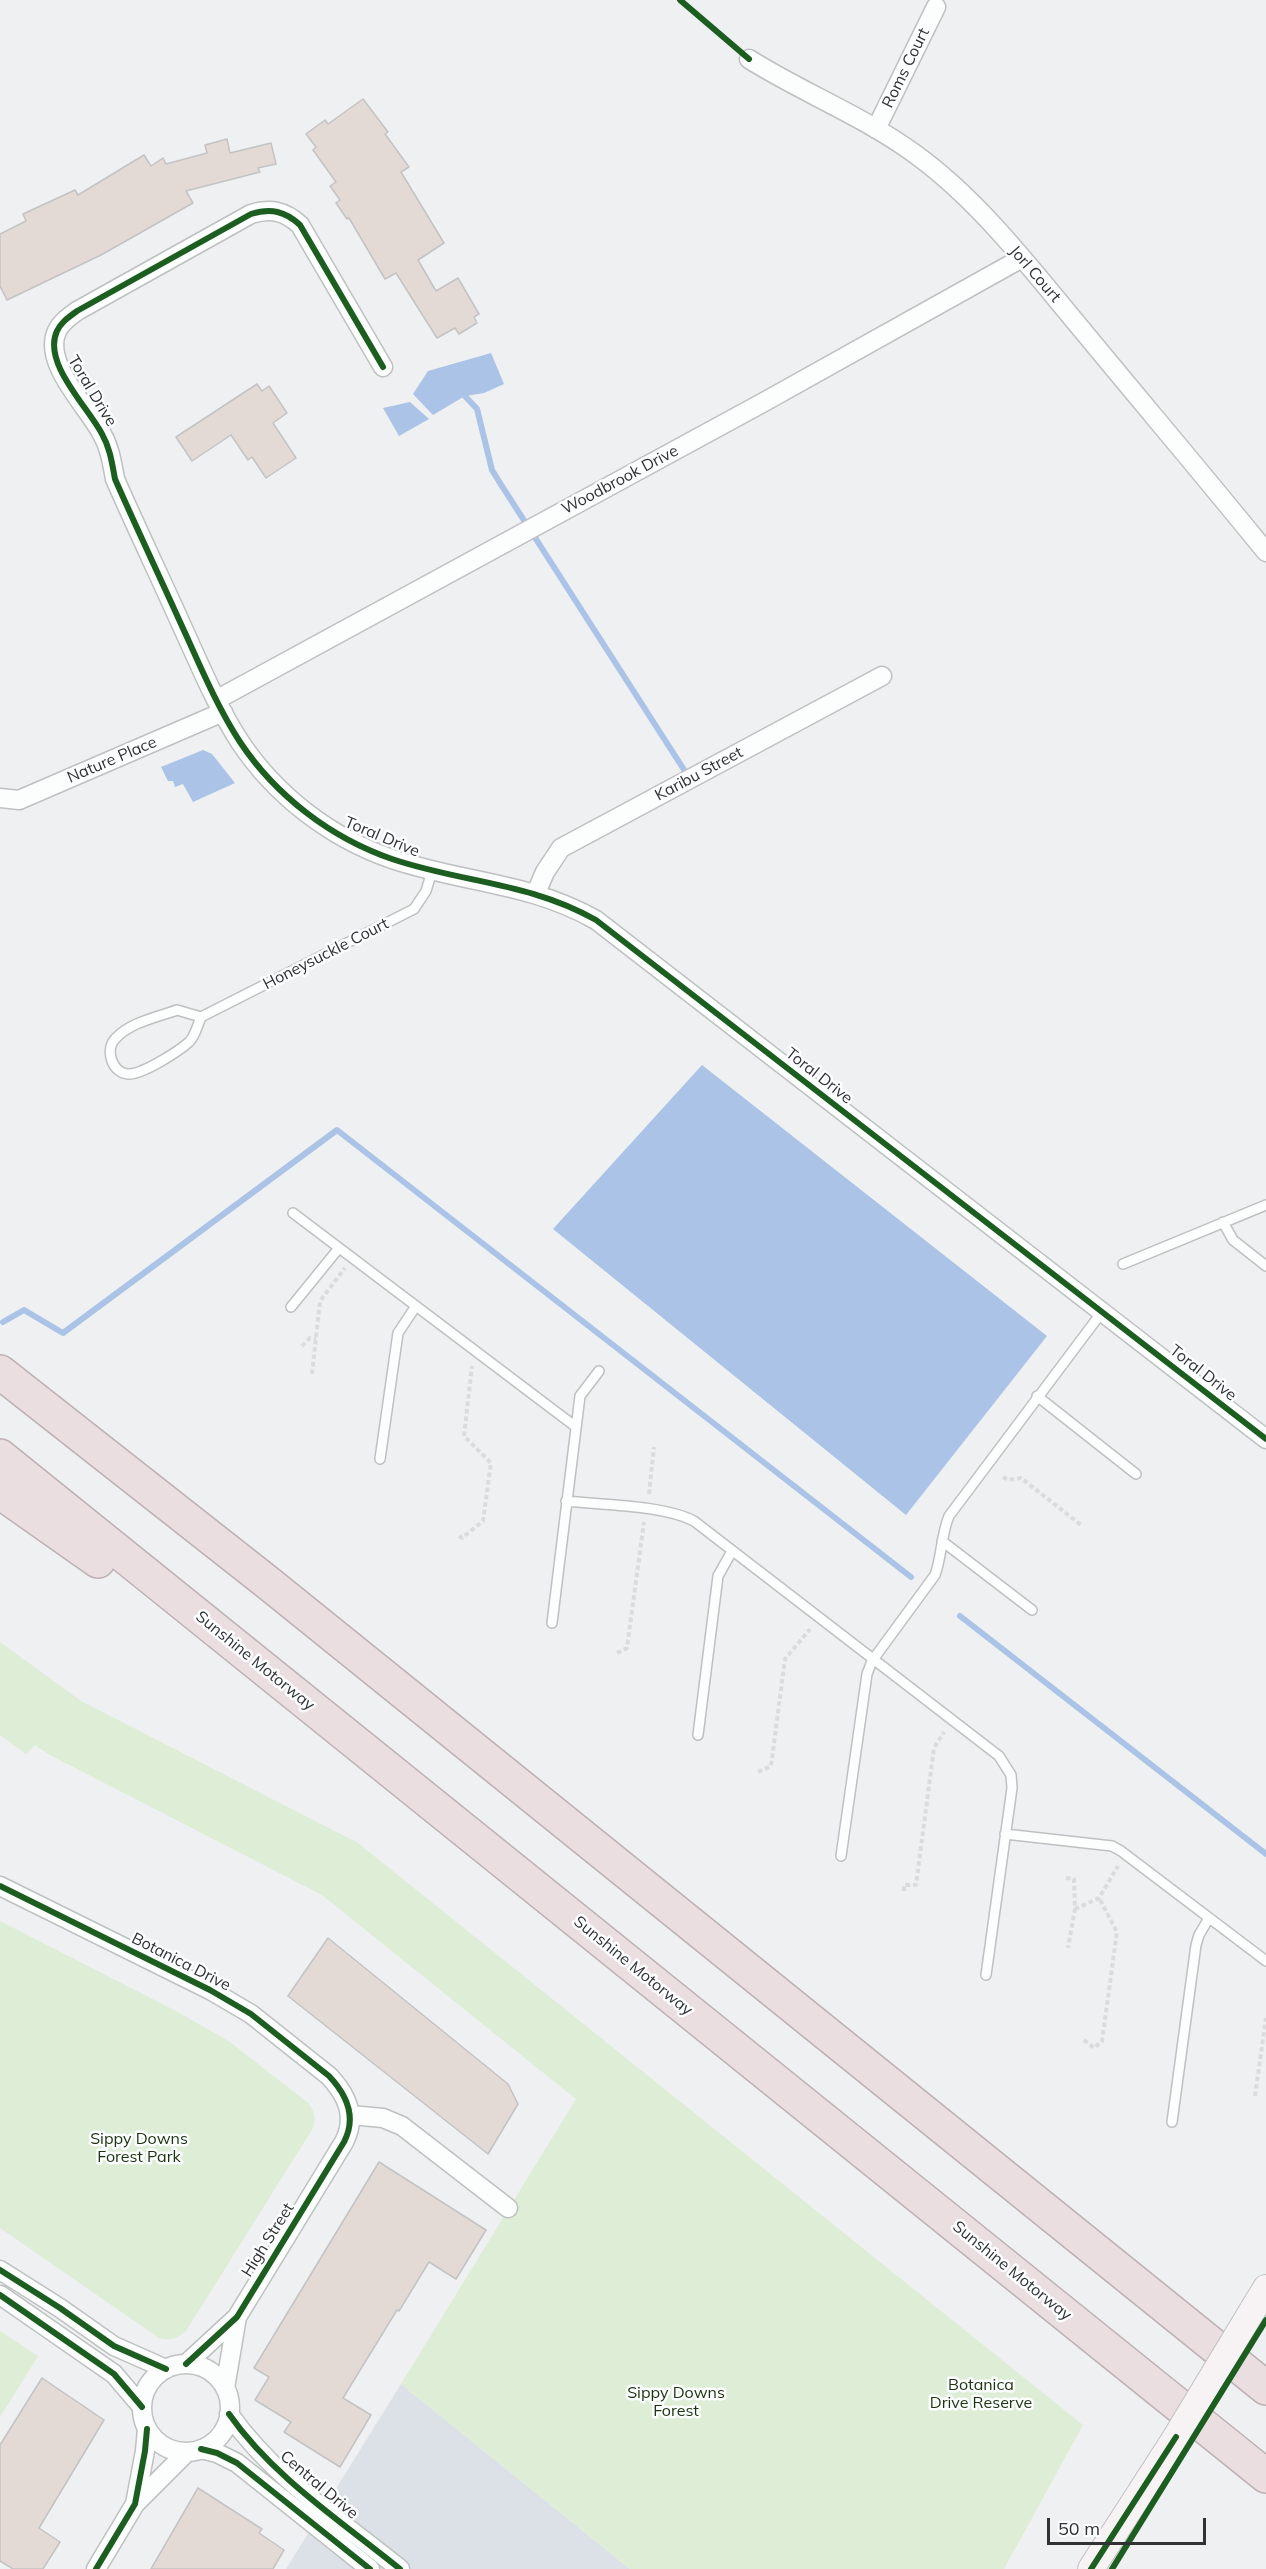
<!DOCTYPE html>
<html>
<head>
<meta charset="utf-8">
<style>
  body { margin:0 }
  #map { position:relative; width:1266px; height:2569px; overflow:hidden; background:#eef0f2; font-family:Mulish,sans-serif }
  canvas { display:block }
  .scale { position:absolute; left:1047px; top:2518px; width:159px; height:27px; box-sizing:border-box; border:3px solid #313234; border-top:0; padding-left:8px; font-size:18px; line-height:21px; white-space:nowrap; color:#313234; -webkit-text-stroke:4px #fbfdff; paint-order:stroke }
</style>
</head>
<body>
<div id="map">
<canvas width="1266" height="2569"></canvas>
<div class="scale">50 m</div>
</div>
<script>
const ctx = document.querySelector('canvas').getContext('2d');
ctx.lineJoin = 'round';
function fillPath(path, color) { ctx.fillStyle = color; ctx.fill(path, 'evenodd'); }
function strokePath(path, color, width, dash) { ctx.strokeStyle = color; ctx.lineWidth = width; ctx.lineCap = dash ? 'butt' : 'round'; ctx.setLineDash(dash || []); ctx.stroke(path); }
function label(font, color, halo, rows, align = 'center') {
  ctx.font = font + ' Mulish,sans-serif'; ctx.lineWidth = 5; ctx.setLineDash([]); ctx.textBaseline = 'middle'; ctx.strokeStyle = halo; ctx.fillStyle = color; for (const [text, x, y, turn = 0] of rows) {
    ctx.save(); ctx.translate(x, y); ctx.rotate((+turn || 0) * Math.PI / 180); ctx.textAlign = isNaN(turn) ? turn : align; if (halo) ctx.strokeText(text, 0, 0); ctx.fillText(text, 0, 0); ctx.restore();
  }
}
const built = new Path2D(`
  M401 2384 630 2569H286Z`);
const green = new Path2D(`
  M0 1642 81 1701 358 1843 1083 2425 1004 2569H630L401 2384 576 2099 322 1895 48 1754 35 1745 26 1754 0 1735Z
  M0 1921 176 2011 230 2042 308 2103C315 2112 316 2118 313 2128L186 2331C177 2339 171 2341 159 2338L0 2228Z
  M0 2331 38 2356 0 2417Z`);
const water = new Path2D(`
  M491 353 504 384 484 393 465 396 433 415 413 394 428 371Z
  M410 402 429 419 399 436 383 408Z
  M203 750 212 754 235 783 193 802 183 784 175 787 173 781H168L161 767Z
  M702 1065 1047 1336 906 1515 553 1229Z`);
const stream = new Path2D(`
  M465 396 477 409 492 470 500 483 688 776
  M3 1322 24 1310 63 1333 337 1130 911 1577
  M960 1616 1266 1854`);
const building = new Path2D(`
  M363 99 388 132 385 134 409 167 401 172 444 243 418 260 436 291 458 278 479 314 474 317 477 323 459 334 455 328 437 338 396 273 385 279 349 218 347 219 336 203 340 200 330 186 336 182 313 150 316 147 306 134 325 120 328 124Z
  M227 139 230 153 271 143 276 164 258 168 260 172 186 191 193 203 101 255 7 300 0 286V234L26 221 23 214 75 190 78 195 144 155 151 166 163 158 166 164 207 153 205 145Z
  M257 384 262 391 269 386 287 413 273 423 296 458 266 478 252 457 248 460 231 435 192 461 176 437Z
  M328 1938 508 2084 518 2104 488 2154 288 1996Z
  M379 2162 486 2230 456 2279 429 2262 399 2311 397 2310 343 2398 371 2415 340 2467 284 2432 291 2422 255 2400 269 2377 254 2368Z
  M42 2378 104 2420 39 2528 60 2542 43 2569H13L0 2561V2445Z
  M198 2488 262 2529 259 2533 284 2550 273 2569H151Z`);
const path = new Path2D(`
  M302 1346 310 1338 316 1339
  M312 1374 320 1301 345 1268
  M1003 1477 1008 1480 1021 1478 1081 1525
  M649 1494 654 1447
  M459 1536 462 1538 483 1521 491 1463 464 1436 472 1366
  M617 1653 627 1648 644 1522
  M758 1772 771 1766 785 1659 810 1629
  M1066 1878 1074 1879 1075 1909 1068 1948
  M904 1891V1885H916L934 1748 944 1732
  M1075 1909 1099 1898 1118 1866
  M1084 2040 1094 2048 1102 2041 1117 1932 1099 1898
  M1255 2096 1266 2018`);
const lane = new Path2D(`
  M177 1010 201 1017C198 1024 195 1037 189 1042 179 1051 142 1075 128 1074 112 1073 105 1050 115 1039 130 1022 158 1017 177 1010Z
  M201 1017 414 909 426 891 432 871
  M293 1213 576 1427
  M1223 1222 1233 1240 1266 1266
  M1123 1264 1266 1205
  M291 1307 339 1248
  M1037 1396 1136 1474
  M380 1459 398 1333 416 1306
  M566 1501C603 1505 663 1505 694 1521L999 1756 1011 1775 1012 1788 986 1975
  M942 1541 1032 1610
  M552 1623 580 1396 599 1371
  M698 1735 718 1576 732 1551
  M1005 1834 1112 1846 1121 1851 1266 1961
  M841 1856 867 1674 872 1661 935 1575C942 1556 941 1535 949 1516L1102 1312
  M1172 2122 1196 1945 1199 1935 1209 1918`);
const street = new Path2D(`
  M749 59C803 93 863 116 915 154 980 201 1032 270 1083 331 1144 405 1206 478 1266 552
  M876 129 936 7
  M383 367 300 225C285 211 271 208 251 214L77 311C69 317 61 322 57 331 42 363 88 407 102 434 110 448 112 463 115 479 136 527 159 575 181 624 199 663 216 705 240 742 276 796 331 838 392 859 463 883 529 882 596 920L1266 1439
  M216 700 764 402 1022 258
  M0 798 19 800 223 712
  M536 893 545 872 561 848 882 676
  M0 1886 210 1990 251 2014 329 2076C347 2095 357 2117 344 2142L237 2317 186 2364
  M351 2115 383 2118 402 2126 508 2208
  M0 2270 60 2308 114 2346 166 2369
  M0 2295 114 2374 142 2407
  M142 2408a44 44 0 1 1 88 0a44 44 0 1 1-88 0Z
  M225 2388 237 2317
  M229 2414C273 2477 341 2521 400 2569
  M201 2449 217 2453 237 2463 370 2569
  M135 2504 145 2451 147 2429
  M96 2569 135 2504 187 2452`);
const secondary = new Path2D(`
  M1252 2311 1266 2288
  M1091 2569 1176 2437`);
const highway = new Path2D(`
  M0 1372 267 1582 1266 2388
  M0 1456 1266 2476
  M0 1492 98 1561`);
const secondaryBridge = new Path2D(`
  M1176 2437 1252 2311`);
const cycleway = new Path2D(`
  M680 0 749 59
  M383 367 300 225C285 211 271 208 251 214L77 311C69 317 61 322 57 331 42 363 88 407 102 434 110 448 112 463 115 479 136 527 159 575 181 624 199 663 216 705 240 742 276 796 331 838 392 859 463 883 529 882 596 920L1266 1439
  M0 1886 210 1990 251 2014 329 2076C347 2095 357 2117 344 2142L237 2317 186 2364
  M0 2270 60 2308 114 2346 166 2369
  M0 2295 114 2374 142 2407
  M229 2414C273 2477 341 2521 400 2569
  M201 2449 217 2453 237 2463 370 2569
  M96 2569 135 2504 145 2451 147 2429
  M1091 2569 1176 2437
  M1112 2569 1266 2320`);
const streetNames = [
  ["Roms Court",906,68,-64],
  ["Jorl Court",1035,274,49],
  ["Toral Drive",92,391,59],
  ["Woodbrook Drive",620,480,-28],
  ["Nature Place",112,760,-23],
  ["Karibu Street",699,774,-28],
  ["Toral Drive",382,837,23],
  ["Honeysuckle Court",326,954,-27],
  ["Toral Drive",819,1076,38],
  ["Toral Drive",1203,1373,38],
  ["Sunshine Motorway",255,1661,39],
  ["Botanica Drive",181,1962,27],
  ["Sunshine Motorway",633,1966,39],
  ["High Street",268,2240,-58],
  ["Sunshine Motorway",1012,2271,39],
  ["Central Drive",319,2485,40]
];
const parkNames = [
  ["Sippy Downs",139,2139],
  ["Forest Park",139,2157],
  ["Botanica",981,2385],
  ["Drive Reserve",981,2403],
  ["Sippy Downs",676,2393],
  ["Forest",676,2411]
];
fillPath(built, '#dce1e7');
fillPath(green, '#deedd6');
fillPath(water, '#aac3e7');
strokePath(stream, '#aac3e7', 6);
fillPath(building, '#e3dad6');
strokePath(building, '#c3c3c4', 1.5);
strokePath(lane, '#bfc0c1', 12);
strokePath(street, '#bfc0c1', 21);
strokePath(secondary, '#bfc0c1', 28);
strokePath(highway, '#bdb0b3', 36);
strokePath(path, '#dadbdc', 4, [4.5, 3]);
strokePath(lane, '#fcfdfd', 9);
strokePath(street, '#fcfdfd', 18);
strokePath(secondary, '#f7f3f5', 26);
strokePath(highway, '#ebdee0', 33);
strokePath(secondaryBridge, '#bfc0c1', 28, []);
strokePath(secondaryBridge, '#f7f3f5', 26);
strokePath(cycleway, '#1b5e20', 6);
label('16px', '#313234', '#fbfdff', streetNames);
label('16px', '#1c320c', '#fbfdff', parkNames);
</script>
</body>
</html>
